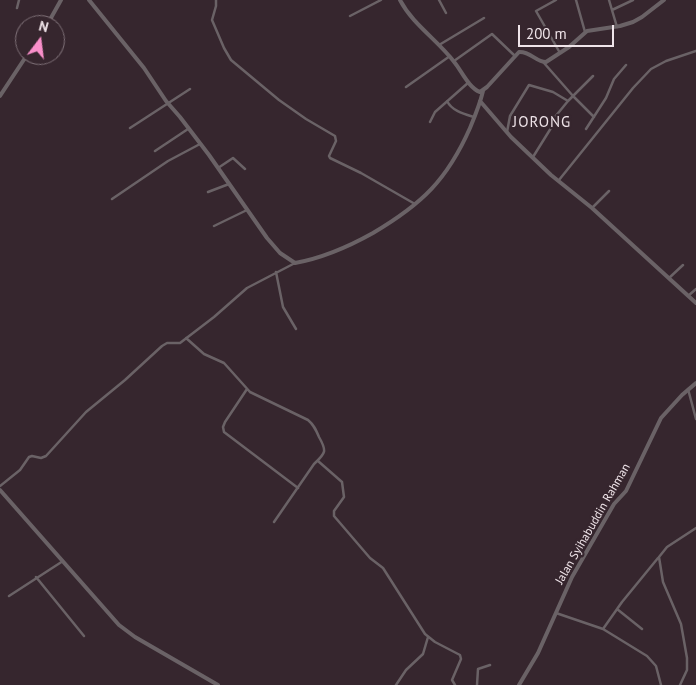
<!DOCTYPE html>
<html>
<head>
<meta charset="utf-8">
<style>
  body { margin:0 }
  #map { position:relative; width:696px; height:685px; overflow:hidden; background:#36262e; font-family:"PT Sans",sans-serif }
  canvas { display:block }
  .north { position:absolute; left:15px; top:15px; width:50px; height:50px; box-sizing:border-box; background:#36262e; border:1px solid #807279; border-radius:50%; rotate:15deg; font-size:14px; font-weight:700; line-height:20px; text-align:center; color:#efe4e9 }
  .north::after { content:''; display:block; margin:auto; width:18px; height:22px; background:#f98fca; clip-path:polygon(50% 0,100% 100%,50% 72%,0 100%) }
  .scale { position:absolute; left:518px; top:25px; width:96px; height:22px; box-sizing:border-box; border:2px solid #efe4e9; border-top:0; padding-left:6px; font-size:15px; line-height:18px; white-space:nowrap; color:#efe4e9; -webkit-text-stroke:4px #36262e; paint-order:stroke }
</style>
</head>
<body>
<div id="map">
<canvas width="696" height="685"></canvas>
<div class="north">N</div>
<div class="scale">200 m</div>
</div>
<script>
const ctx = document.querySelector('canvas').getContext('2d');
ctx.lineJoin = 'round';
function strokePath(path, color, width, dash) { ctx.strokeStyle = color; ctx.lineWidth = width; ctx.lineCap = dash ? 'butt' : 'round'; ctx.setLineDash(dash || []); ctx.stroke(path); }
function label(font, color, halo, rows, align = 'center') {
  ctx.font = font + ' "PT Sans",sans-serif'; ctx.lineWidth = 4.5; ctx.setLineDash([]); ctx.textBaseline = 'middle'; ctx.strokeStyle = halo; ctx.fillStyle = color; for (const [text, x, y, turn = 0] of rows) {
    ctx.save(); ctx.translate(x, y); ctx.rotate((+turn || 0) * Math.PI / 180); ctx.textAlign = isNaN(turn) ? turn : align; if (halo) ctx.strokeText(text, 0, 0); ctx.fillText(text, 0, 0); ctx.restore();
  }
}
const minor = new Path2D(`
  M216 0V6L212 20 224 48 231 60 279 100 306 119 335 136 336 141 329 156 330 158 361 173 415 204
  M439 0 446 13
  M556 0 536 11 560 53
  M576 0 585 32
  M609 0 617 27
  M17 8 19 0
  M612 10 633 0
  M350 16 381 0
  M439 45 484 18
  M454 61 492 34 515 56
  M544 63 573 96 594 117
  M406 87 450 56
  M447 101C452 111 464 114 474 117
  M430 122 435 112 469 82
  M130 128 190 89
  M586 129 606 98 614 79 626 65
  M507 132 510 116 529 85 553 92 568 101
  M155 151 188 129
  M533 157 551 128 550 123 568 101 593 76
  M218 168 233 158 245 169
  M559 180 633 88 651 69 666 61 696 51
  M208 192 229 184
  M112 199 168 161 200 144
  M592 208 609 191
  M214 226 247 210
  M276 272 283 307 296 329
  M669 278 683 265
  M688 296 696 289
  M186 338 204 354 224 363 250 392 308 420C314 425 316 430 319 437 327 451 326 453 314 464L274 522
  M247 389 225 422 223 427 224 432 298 488
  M688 389 696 419
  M318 461 342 482 344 497 334 511V516L370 558 383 568 425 634 435 642 460 655 461 659 452 680 455 685
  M0 486 20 470 29 457 32 456 41 458 46 456 86 412 125 380 162 346 167 343H180L214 317 247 288 295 263
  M36 577 84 636
  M9 596 63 561
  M617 609 642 629
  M556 613 603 629 647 656 656 666 661 685
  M603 629 622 602 658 558
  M396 685 406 670 423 654 428 637
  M477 685 478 669 490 665
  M680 685 687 670V658L681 624 663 582 659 557 667 547 696 528`);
const tertiary = new Path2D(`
  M89 0 144 68 166 101 180 117 209 155 267 238 280 253 295 263C323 258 348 247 373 233 422 204 447 180 470 128 475 116 480 104 483 91
  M400 0C413 25 438 40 455 63 462 72 469 88 480 92L487 87 519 52C530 51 536 62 546 62L569 47 587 31 620 26 633 22 642 17 664 0
  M47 25 61 0
  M0 96 27 55
  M480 101 511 137 551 175 592 208 696 303
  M0 490 119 625 135 637 218 685
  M519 685 538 653 572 577 614 504 626 491 661 418 682 395 696 383`);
const streetNames = [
  ["Jalan Syihabuddin Rahman",593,524,-60]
];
const quarterNames = [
  ["JORONG",542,123]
];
strokePath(minor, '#6a6266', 2.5);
strokePath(tertiary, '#6a6266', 4);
label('12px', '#efe4e9', '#36262e', streetNames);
ctx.letterSpacing = '1px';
label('15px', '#efe4e9', '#36262e', quarterNames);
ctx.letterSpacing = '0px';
</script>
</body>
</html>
